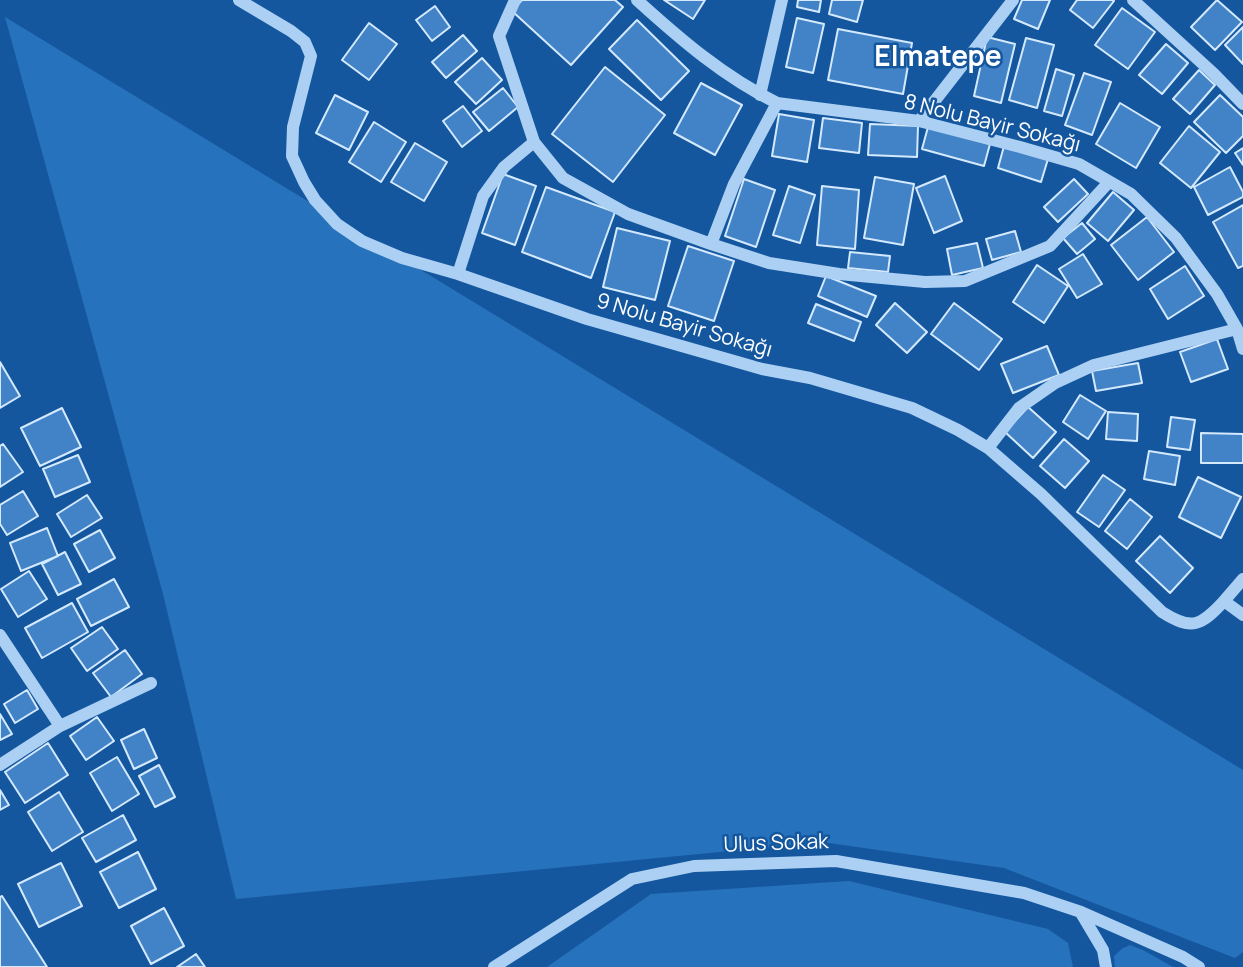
<!DOCTYPE html>
<html>
<head>
<meta charset="utf-8">
<style>
  body { margin:0 }
  canvas { display:block; background:#14579e }
</style>
</head>
<body>
<canvas width="1243" height="967"></canvas>
<script>
const ctx = document.querySelector('canvas').getContext('2d');
ctx.lineJoin = 'round';
function fillPath(path, color) { ctx.fillStyle = color; ctx.fill(path, 'evenodd'); }
function strokePath(path, color, width, dash) { ctx.strokeStyle = color; ctx.lineWidth = width; ctx.lineCap = dash ? 'butt' : 'round'; ctx.setLineDash(dash || []); ctx.stroke(path); }
function label(font, color, halo, rows, align = 'center') {
  ctx.font = font + ' Manrope,sans-serif'; ctx.lineWidth = 5; ctx.setLineDash([]); ctx.textBaseline = 'middle'; ctx.strokeStyle = halo; ctx.fillStyle = color; for (const [text, x, y, turn = 0] of rows) {
    ctx.save(); ctx.translate(x, y); ctx.rotate((+turn || 0) * Math.PI / 180); ctx.textAlign = isNaN(turn) ? turn : align; if (halo) ctx.strokeText(text, 0, 0); ctx.fillText(text, 0, 0); ctx.restore();
  }
}
const green = new Path2D(`
  M5 17 1243 770V952L1235 958 1004 868 822 842 236 899 163 594Z
  M849 881 1048 929 1068 943 1073 967H547L651 894Z
  M1130 945 1143 950 1173 967H1115L1114 956 1123 948Z`);
const building = new Path2D(`
  M522 0H615L623 7 571 65 512 11Z
  M664 0H705L693 19Z
  M798 0H821L819 12 797 7Z
  M832 0H863L857 22 829 14Z
  M1022 0H1050L1038 29 1014 19Z
  M1077 0H1112L1114 1 1093 28 1070 10Z
  M1217 0 1242 22 1215 50 1191 27Z
  M435 6 450 27 432 41 416 20Z
  M1122 8 1155 32 1128 69 1095 45Z
  M797 18 824 24 813 73 786 67Z
  M637 20 689 71 661 100 609 49Z
  M369 23 397 44 369 80 342 60Z
  M1243 27V64L1225 45Z
  M838 29 912 43 903 94 828 80Z
  M463 35 477 51 446 78 432 62Z
  M987 37 1015 44 1001 103 974 96Z
  M1026 38 1054 45 1037 108 1009 100Z
  M1166 44 1188 63 1162 94 1139 75Z
  M482 58 502 80 476 104 455 82Z
  M605 67 665 115 613 182 552 134Z
  M1056 69 1074 75 1062 116 1044 111Z
  M1199 70 1215 85 1190 114 1173 99Z
  M1084 73 1111 82 1092 135 1065 125Z
  M701 83 742 105 715 155 674 133Z
  M503 88 518 107 489 131 473 112Z
  M335 95 368 112 349 150 316 133Z
  M1220 95 1243 117V136L1226 153 1194 122Z
  M1120 103 1160 127 1136 168 1096 144Z
  M463 106 482 131 462 147 443 121Z
  M779 114 814 120 807 162 772 156Z
  M823 118 862 123 859 153 819 148Z
  M374 122 406 142 381 182 349 162Z
  M870 124 918 126 917 157 868 155Z
  M1189 126 1220 152 1191 188 1160 163Z
  M928 127 990 144 984 166 922 149Z
  M415 143 447 162 424 201 391 182Z
  M1004 146 1048 159 1041 182 998 168Z
  M1243 148V165L1235 153Z
  M1230 167 1243 192V197L1208 215 1194 187Z
  M503 174 536 186 515 245 482 233Z
  M945 176 962 221 934 233 916 188Z
  M875 177 914 184 903 245 864 238Z
  M744 179 775 190 756 247 725 236Z
  M1074 179 1088 194 1058 222 1044 207Z
  M789 186 815 195 800 243 773 235Z
  M822 186 859 190 855 249 817 245Z
  M546 187 615 212 591 278 522 252Z
  M1113 192 1134 210 1108 241 1087 223Z
  M1243 205V266L1238 268 1213 222Z
  M1147 217 1174 252 1138 280 1111 245Z
  M1082 223 1095 239 1077 254 1063 238Z
  M617 228 670 241 655 300 603 287Z
  M1015 231 1021 252 992 260 986 239Z
  M977 243 983 268 952 275 947 249Z
  M688 246 734 261 714 321 668 306Z
  M850 252 890 256 888 272 848 268Z
  M1083 254 1102 284 1077 298 1059 269Z
  M1037 265 1068 286 1044 323 1013 302Z
  M1185 266 1204 296 1168 319 1150 289Z
  M826 276 876 296 867 317 818 296Z
  M895 303 927 332 907 353 876 325Z
  M954 303 1002 339 979 370 931 334Z
  M816 304 861 322 854 341 808 323Z
  M1217 339 1228 369 1191 382 1180 352Z
  M1047 346 1059 375 1013 393 1001 364Z
  M0 362 20 396 0 408Z
  M1138 363 1142 383 1096 391 1092 371Z
  M1080 395 1106 411 1088 439 1063 422Z
  M1028 407 1056 432 1033 458 1005 432Z
  M62 408 81 447 40 466 21 428Z
  M1108 412 1138 414 1137 441 1106 439Z
  M1171 417 1195 420 1190 450 1167 447Z
  M1201 433 1243 434V463H1201Z
  M1064 439 1089 461 1065 488 1040 466Z
  M3 444 23 472 0 487V446Z
  M1149 451 1180 456 1175 485 1144 479Z
  M78 455 90 482 55 497 43 469Z
  M1103 475 1125 490 1099 527 1077 512Z
  M1198 477 1241 497 1221 538 1179 517Z
  M23 491 38 516 7 535 0 524V505Z
  M87 495 102 518 71 537 57 514Z
  M1130 499 1152 517 1127 549 1105 531Z
  M47 528 58 556 21 571 10 543Z
  M100 530 115 558 89 572 74 544Z
  M1160 536 1193 568 1170 593 1136 561Z
  M65 552 81 584 58 595 42 564Z
  M29 571 47 599 18 617 1 589Z
  M114 579 129 607 91 626 77 599Z
  M72 603 88 632 42 658 25 628Z
  M102 627 118 649 87 671 71 648Z
  M125 650 142 674 111 697 93 673Z
  M27 690 38 709 15 723 4 704Z
  M0 714 12 734 0 740Z
  M97 717 114 741 86 760 70 736Z
  M144 729 157 758 134 769 121 740Z
  M48 743 68 775 25 803 5 772Z
  M117 757 139 794 112 811 90 773Z
  M159 765 175 797 155 807 139 776Z
  M0 790 9 805 0 810Z
  M59 792 83 832 52 851 28 812Z
  M123 815 136 840 96 862 82 838Z
  M138 852 156 889 119 908 100 872Z
  M61 863 82 906 39 927 18 884Z
  M2 896 47 967H0V897Z
  M164 908 184 946 151 964 131 926Z
  M196 954 205 967H177Z`);
const minor = new Path2D(`
  M239 0 291 31 305 42 311 56 293 127 292 156 304 182 315 200 337 224 362 241 402 258 458 274 587 319 762 369 810 378 912 408 958 430 988 448 1041 494 1162 612C1192 631 1201 626 1224 601
  M515 0 499 36 534 142 563 178 628 214 711 244 769 263 839 274 925 282 965 281 1050 246 1109 182
  M637 0C680 39 724 77 777 103L919 121 1020 147 1079 164 1131 194 1176 238 1217 294 1237 329 1243 349
  M1133 0 1214 74 1243 104
  M760 95 782 0
  M919 121 1013 0
  M711 244 734 184 777 103
  M458 274 483 196 504 167 534 142
  M988 448 1019 408 1055 383 1094 365 1237 329
  M1243 579 1224 601 1243 615
  M0 635 60 726 0 765
  M60 726 151 683
  M1081 913 1103 950 1106 967
  M494 967 632 879 694 866 836 861 1024 893 1081 912 1183 957 1199 967`);
const streetNames = [
  ["8 Nolu Bayir Sokağı",992,124,14],
  ["9 Nolu Bayir Sokağı",684,326,16],
  ["Ulus Sokak",776,844,-2]
];
const districtNames = [
  ["Elmatepe",938,58]
];
fillPath(green, '#2772bc');
fillPath(building, '#4183c6');
strokePath(building, '#d4e9fd', 2);
strokePath(minor, '#acd0f4', 12);
label('21px', '#fff', '#14579e', streetNames);
label('bold 28px', '#fff', '#14579e', districtNames);
</script>
</body>
</html>
